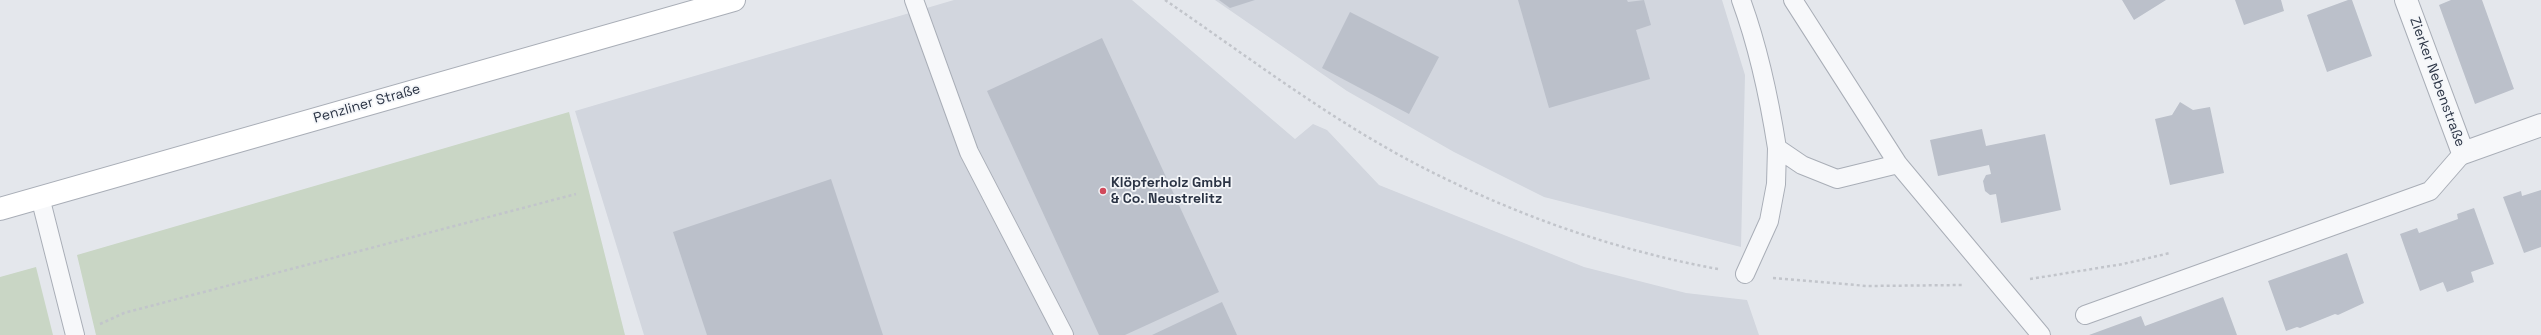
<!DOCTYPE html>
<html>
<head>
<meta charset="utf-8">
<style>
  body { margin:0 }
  canvas { display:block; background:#e4e7ec }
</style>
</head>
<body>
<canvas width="2541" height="335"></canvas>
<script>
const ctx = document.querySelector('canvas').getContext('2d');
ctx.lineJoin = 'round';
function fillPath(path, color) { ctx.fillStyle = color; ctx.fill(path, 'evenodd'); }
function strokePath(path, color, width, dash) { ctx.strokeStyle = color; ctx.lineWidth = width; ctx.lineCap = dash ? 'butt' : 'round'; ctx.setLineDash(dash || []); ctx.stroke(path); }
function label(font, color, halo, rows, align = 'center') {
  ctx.font = font + ' "Space Grotesk",sans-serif'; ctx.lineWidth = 3.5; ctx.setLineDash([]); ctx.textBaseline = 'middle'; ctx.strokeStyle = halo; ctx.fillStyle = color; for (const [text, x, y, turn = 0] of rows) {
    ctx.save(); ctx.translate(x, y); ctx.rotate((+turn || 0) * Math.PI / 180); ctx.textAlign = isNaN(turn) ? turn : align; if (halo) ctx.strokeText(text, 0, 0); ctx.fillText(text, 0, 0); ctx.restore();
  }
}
const built = new Path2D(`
  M954 0H1132L1295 139 1313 124 1327 130 1379 185 1584 267 1686 293 1747 300 1759 335H644L575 111Z
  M1215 0H1722L1745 75 1741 247 1544 197 1454 152 1347 91Z`);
const green = new Path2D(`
  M569 112 625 335H96L77 255Z
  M36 267 53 335H0V277Z`);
const building = new Path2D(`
  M1219 0H1255L1230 8Z
  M1518 0H1627L1628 2 1644 0 1651 25 1636 30 1650 79 1549 108Z
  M2122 0H2166L2134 20Z
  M2235 0H2281L2284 11 2244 25Z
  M2348 0H2352L2372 56 2327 72 2307 15Z
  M2451 0H2482L2514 89 2475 104 2439 5Z
  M1350 12 1439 57 1409 114 1322 68Z
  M1102 38 1219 292 1125 335H1099L987 91Z
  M2180 102 2193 110 2210 107 2224 173 2170 185 2155 119 2172 115Z
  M1982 129 1986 146 2045 134 2061 210 2001 223 1996 194 1990 195 1985 191 1983 181 1986 175 1991 174 1989 165 1938 176 1930 140Z
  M831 179 883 335H707L673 232Z
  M2541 190V247L2524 253 2503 197 2521 191 2522 196Z
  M2474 208 2494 264 2471 272 2474 282 2461 287 2447 292 2443 282 2420 291 2400 234 2417 228 2419 233 2458 219 2457 214Z
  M2347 253 2364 303 2338 315 2335 314 2300 328 2297 327 2286 331 2268 281Z
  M2223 297 2237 335H2089L2141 316 2145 326Z
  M1222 302 1237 335H1152Z`);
const path = new Path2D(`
  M1165 0C1247 56 1328 118 1416 164 1510 213 1613 250 1718 269
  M1773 278 1867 286 1963 285
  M2030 279 2123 264 2170 253
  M100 324 124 313 576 194`);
const lane = new Path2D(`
  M914 0 969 152 1064 335
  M1741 0C1759 49 1769 97 1777 148L1802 165 1837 179 1898 164
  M1793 0 1898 164 2041 335
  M40 197 75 335
  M1745 274 1769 221 1776 184 1777 148
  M2085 315 2430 191 2463 153`);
const street = new Path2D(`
  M2406 0 2463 153 2541 125`);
const secondary = new Path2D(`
  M0 209 734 0`);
const markers = [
  [1103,191,4,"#d1495b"]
];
const streetNames = [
  ["Zierker Nebenstraße",2437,82,70],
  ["Penzliner Straße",367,104,-16]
];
const poiNames = [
  ["Klöpferholz GmbH",1111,183],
  ["& Co. Neustrelitz",1111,199]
];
fillPath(built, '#d2d6de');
fillPath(green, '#c9d6c5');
fillPath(building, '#bbc0ca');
strokePath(lane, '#a9aeb7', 20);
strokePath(street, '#a9aeb7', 24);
strokePath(secondary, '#a9aeb7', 24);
strokePath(path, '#c2c5cb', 2.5, [3, 3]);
strokePath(lane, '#f7f8fa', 18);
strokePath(street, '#f7f8fa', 22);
strokePath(secondary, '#fff', 22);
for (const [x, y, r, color] of markers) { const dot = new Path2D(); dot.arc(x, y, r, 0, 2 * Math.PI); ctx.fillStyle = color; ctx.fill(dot); strokePath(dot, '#f4f6f9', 1.5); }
label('14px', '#2b3445', '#f4f6f9', streetNames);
label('bold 14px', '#2b3445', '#f4f6f9', poiNames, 'left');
</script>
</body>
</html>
